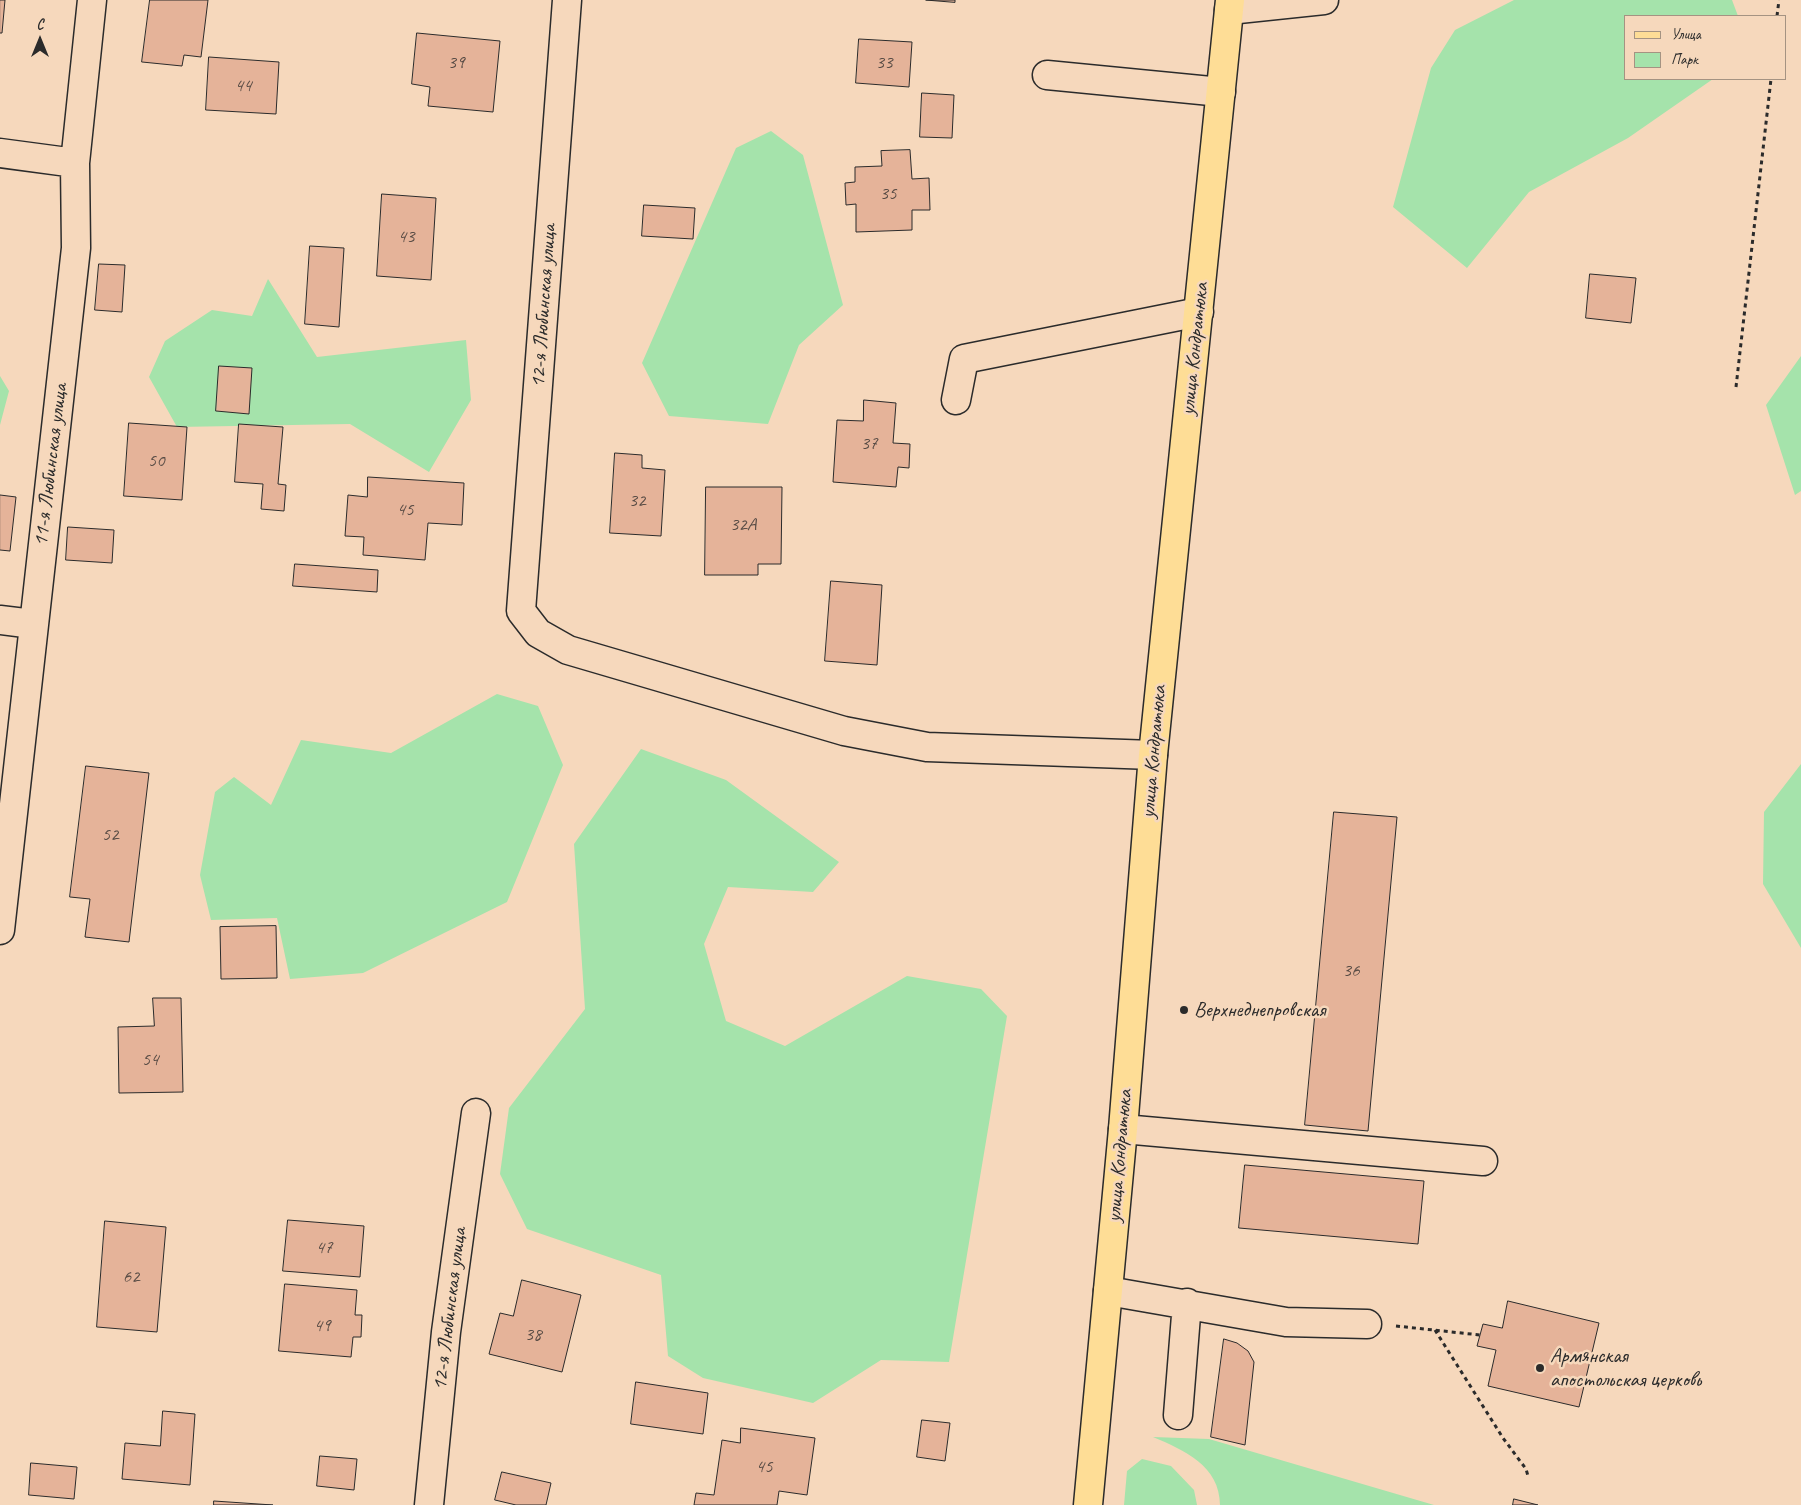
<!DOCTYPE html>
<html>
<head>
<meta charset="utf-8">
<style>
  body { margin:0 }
  #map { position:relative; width:1801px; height:1505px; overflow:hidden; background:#f6d8bc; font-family:Caveat,sans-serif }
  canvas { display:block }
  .legend { position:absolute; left:1624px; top:15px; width:162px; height:65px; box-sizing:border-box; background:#f6d8bc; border:1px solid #a59382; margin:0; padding:6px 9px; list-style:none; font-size:15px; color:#2b2b2b }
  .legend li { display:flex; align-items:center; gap:10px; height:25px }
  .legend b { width:25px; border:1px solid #a59382 }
  .north { position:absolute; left:15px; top:15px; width:50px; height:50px; -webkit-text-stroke:4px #f6d8bc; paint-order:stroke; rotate:0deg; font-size:14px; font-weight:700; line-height:20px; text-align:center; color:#2b2b2b }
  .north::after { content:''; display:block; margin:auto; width:18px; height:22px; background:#2b2b2b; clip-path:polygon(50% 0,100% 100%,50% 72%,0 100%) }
</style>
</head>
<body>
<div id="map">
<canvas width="1801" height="1505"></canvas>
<ul class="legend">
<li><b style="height:6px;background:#fedd96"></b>Улица</li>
<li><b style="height:14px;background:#a5e3ab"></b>Парк</li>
</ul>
<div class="north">С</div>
</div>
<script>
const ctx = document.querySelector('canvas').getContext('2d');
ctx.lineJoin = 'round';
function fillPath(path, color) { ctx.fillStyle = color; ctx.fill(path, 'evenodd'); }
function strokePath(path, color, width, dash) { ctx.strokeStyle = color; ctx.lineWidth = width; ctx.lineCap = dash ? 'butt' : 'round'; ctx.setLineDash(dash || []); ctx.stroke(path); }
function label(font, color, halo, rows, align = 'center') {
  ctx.font = font + ' Caveat,sans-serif'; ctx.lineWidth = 5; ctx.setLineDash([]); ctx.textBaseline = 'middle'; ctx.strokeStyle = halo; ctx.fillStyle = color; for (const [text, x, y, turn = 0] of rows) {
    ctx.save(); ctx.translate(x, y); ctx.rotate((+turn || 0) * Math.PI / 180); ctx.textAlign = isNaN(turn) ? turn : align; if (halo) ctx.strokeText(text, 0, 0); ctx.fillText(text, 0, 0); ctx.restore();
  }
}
const green = new Path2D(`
  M1514 0H1732L1738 16H1625V79H1713L1628 138 1529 192 1467 268 1393 207 1431 68 1455 30Z
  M771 131 803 155 843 305 799 345 768 424 669 416 642 363 736 148Z
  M268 279 317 357 466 340 471 400 429 472 350 424 177 427 149 377 165 341 212 310 252 316Z
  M1801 356V491L1795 495 1766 405Z
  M0 376 9 391 0 425Z
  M497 694 538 706 563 765 507 902 363 973 290 979 277 918 211 920 200 875 215 792 234 777 271 805 301 740 391 753Z
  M641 749 726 780 839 862 813 892 728 887 704 944 726 1021 785 1046 907 976 981 989 1007 1016 949 1362 881 1360 813 1403 703 1378 668 1356 661 1275 527 1229 500 1174 509 1108 585 1009 574 844Z
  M1801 764V948L1763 884 1764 812Z
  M1153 1437 1209 1439 1434 1505H1220C1220 1466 1184 1450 1153 1437Z
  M1142 1459 1171 1466 1194 1490 1197 1505H1124L1127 1471Z`);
const building = new Path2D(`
  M0 0H5L2 33H0Z
  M150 0H208L201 57 184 55 182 66 142 62Z
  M926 0H955V2Z
  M417 33 500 41 493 112 428 106 430 87 412 84Z
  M859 39 912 42 909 87 856 83Z
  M209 57 279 62 276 114 206 110Z
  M922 93 954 95 952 138 920 137Z
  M910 150 912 179 929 178 930 210H912V230L856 232V204L846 205 845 183 855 182V167L882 166 881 151Z
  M382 194 436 198 431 280 377 276Z
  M644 205 695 208 693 239 642 236Z
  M310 246 344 248 339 327 305 324Z
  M99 264 125 265 122 312 95 310Z
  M1590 274 1636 278 1631 323 1586 318Z
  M219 366 252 368 249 414 216 411Z
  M864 400 896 403 893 443 910 444 909 468 898 467 896 487 833 482 837 420 863 421Z
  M129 423 187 427 182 500 124 496Z
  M239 424 283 427 278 484 286 485 284 511 261 509 263 484 235 482Z
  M615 453 642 455V468L665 470 661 536 610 533Z
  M368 477 464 483 462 525 428 523 425 560 363 555 364 537 345 536 348 495 367 497Z
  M706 487H782L781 564H758V575H705Z
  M0 495 16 497 10 551 0 550Z
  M68 527 114 530 112 563 66 560Z
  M295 564 378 570 377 592 293 586Z
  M831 581 882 585 877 665 825 661Z
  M86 766 149 773 129 942 85 937 90 899 70 897Z
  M1334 812 1397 817 1368 1131 1305 1125Z
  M276 926 277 978 221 979 220 927Z
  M153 998H181L183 1092 119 1093 118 1027 154 1026Z
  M1245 1165 1424 1181 1418 1244 1239 1228Z
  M288 1220 364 1226 360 1277 283 1271Z
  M105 1221 166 1227 157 1332 97 1327Z
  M522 1280 581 1295 562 1372 489 1354 500 1313 513 1316Z
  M285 1284 357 1290 355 1315H362L361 1337H353L351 1357 279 1351Z
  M1508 1301 1599 1323 1579 1407 1488 1386 1496 1350 1477 1346 1483 1324 1502 1328Z
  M1224 1339 1237 1343 1248 1351 1254 1362 1245 1445 1211 1437Z
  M636 1382 708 1393 703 1434 631 1424Z
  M163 1411 195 1414 190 1485 122 1479 125 1443 160 1446Z
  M922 1420 950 1423 945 1461 917 1457Z
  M741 1428 815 1438 807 1495 779 1491 777 1505H694L696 1493 714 1495 722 1440 740 1443Z
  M320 1456 357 1459 354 1490 317 1486Z
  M31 1463 77 1467 74 1499 29 1495Z
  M502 1472 551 1483 546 1505H516L495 1500Z
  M1514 1499 1538 1505H1513Z
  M214 1501 273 1505H214Z`);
const path = new Path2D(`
  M1777 16 1779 0
  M1736 387 1771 79
  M1396 1326 1480 1335
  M1435 1330 1503 1438 1526 1469 1528 1476`);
const minor = new Path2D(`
  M567 0 521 611 538 633 568 650 844 731 927 747 1153 755
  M1229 10 1324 0
  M1047 75 1221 92
  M0 153 75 163
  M956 400 964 359 1199 312
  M0 620 33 624
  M0 930 76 248 75 163 92 0
  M1123 1129 1483 1161
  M1108 1291 1286 1322 1367 1324
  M1178 1415 1187 1303
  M429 1505 446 1332 476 1113`);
const major = new Path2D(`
  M1088 1505 1123 1129 1153 755 1230 0`);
const markers = [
  [1184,1010,5,"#2b2b2b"],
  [1540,1368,5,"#2b2b2b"]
];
const numberNames = [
  ["39",456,63],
  ["33",884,63],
  ["44",243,86],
  ["35",888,194],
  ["43",406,237],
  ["37",869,444],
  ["50",156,461],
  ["32",637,501],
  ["45",405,510],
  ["32А",743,525],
  ["52",110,835],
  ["36",1351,971],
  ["54",150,1060],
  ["47",324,1248],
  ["62",131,1277],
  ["49",322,1326],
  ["38",533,1335],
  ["45",764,1467]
];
const streetNames = [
  ["12-я Любинская улица",544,306,-86],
  ["улица Кондратюка",1195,349,-84],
  ["11-я Любинская улица",51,465,-83],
  ["улица Кондратюка",1154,752,-85],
  ["улица Кондратюка",1120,1156,-85],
  ["12-я Любинская улица",450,1309,-83]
];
const poiNames = [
  ["Верхнеднепровская",1194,1010],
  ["Армянская",1550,1356],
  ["апостольская церковь",1550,1380]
];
fillPath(green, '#a5e3ab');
fillPath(building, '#e5b399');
strokePath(building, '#2b2b2b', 1);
strokePath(minor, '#2b2b2b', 31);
strokePath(major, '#2b2b2b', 31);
strokePath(path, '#2b2b2b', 3, [4, 4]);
strokePath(minor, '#f6d8bc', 28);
strokePath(major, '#fedd96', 28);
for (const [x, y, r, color] of markers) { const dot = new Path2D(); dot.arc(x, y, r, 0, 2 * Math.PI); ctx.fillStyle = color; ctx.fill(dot); strokePath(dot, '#f6d8bc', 2); }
label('19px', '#5a4d46', null, numberNames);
label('21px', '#2b2b2b', '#f6d8bc', streetNames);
label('21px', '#2b2b2b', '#f6d8bc', poiNames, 'left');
</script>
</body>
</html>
